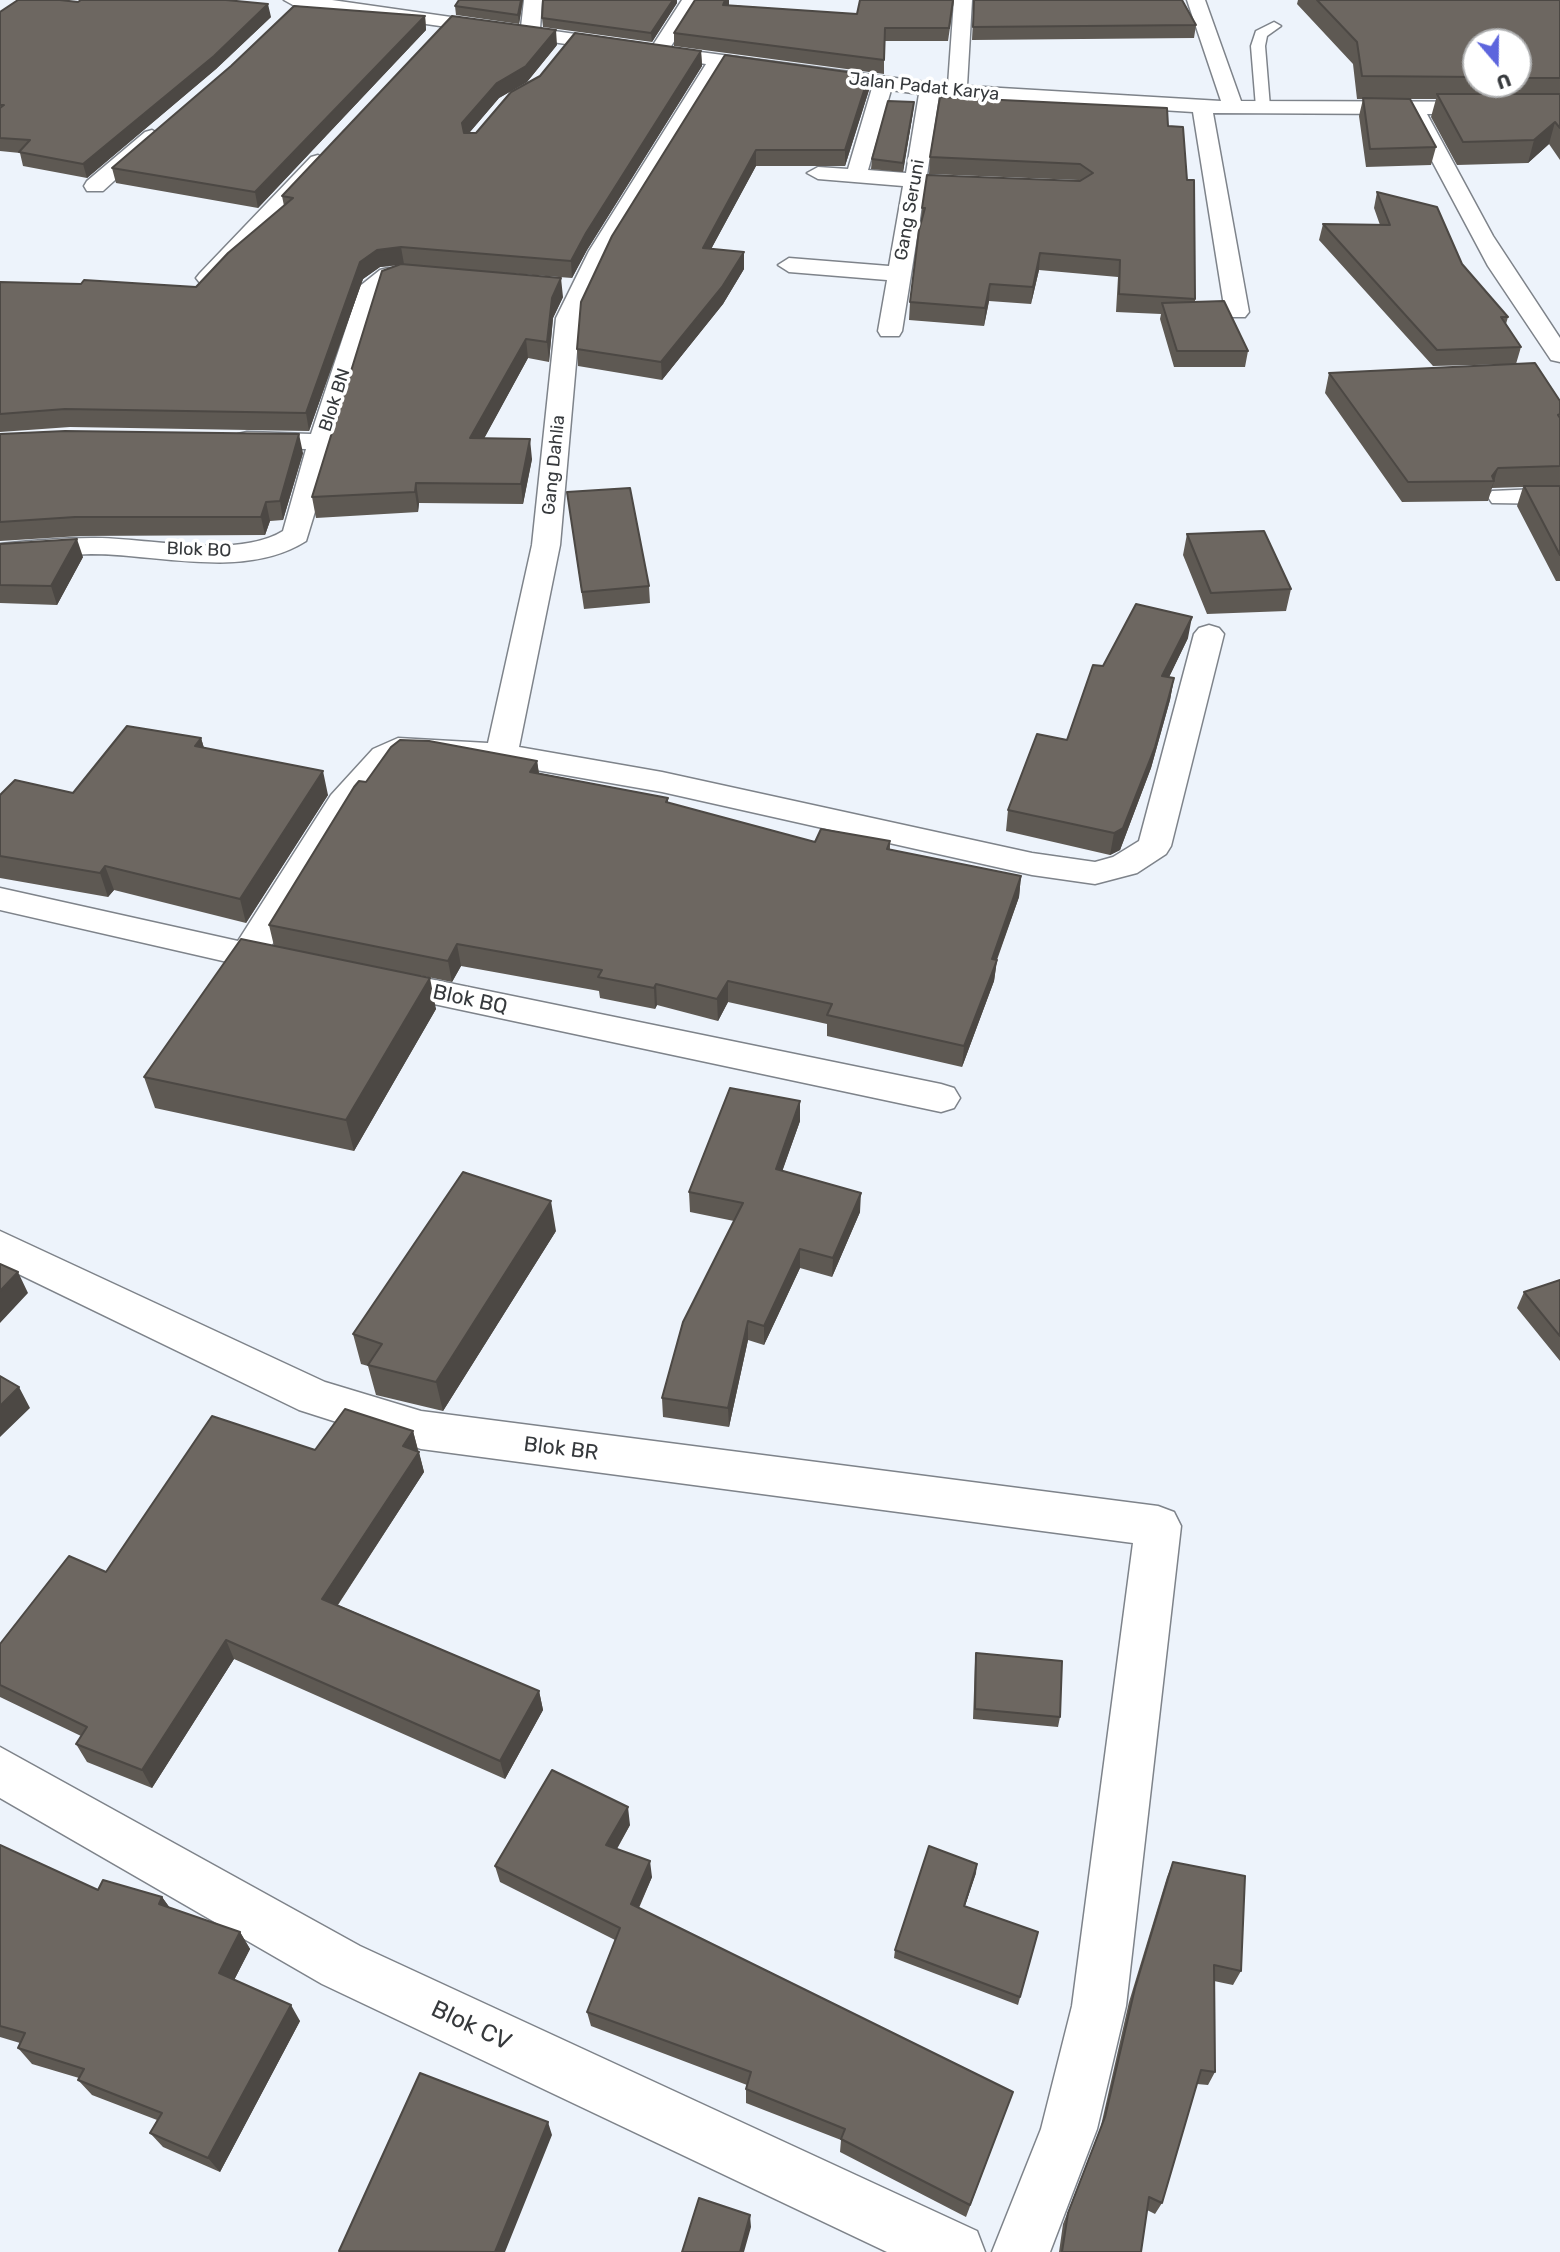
<!DOCTYPE html>
<html>
<head>
<meta charset="utf-8">
<style>
  body { margin:0 }
  #map { position:relative; width:1560px; height:2252px; overflow:hidden; background:#edf3fb; font-family:Rubik,sans-serif }
  canvas { display:block }
  .north { position:absolute; left:1462px; top:28px; width:70px; height:70px; box-sizing:border-box; background:#fff; border:2px solid #afb0b1; border-radius:50%; rotate:160deg; font-size:19px; font-weight:700; line-height:28px; text-align:center; color:#36393c }
  .north::after { content:''; display:block; margin:auto; width:24px; height:32px; background:#5d65dd; clip-path:polygon(50% 0,100% 100%,50% 72%,0 100%) }
</style>
</head>
<body>
<div id="map">
<canvas width="1560" height="2252"></canvas>
<div class="north">U</div>
</div>
<script>
const ctx = document.querySelector('canvas').getContext('2d');
ctx.lineJoin = 'round';
function strokePath(path, color, width, dash) { ctx.strokeStyle = color; ctx.lineWidth = width; ctx.lineCap = dash ? 'butt' : 'round'; ctx.setLineDash(dash || []); ctx.stroke(path); }
function fillPath(path, color) { ctx.fillStyle = color; ctx.fill(path, 'evenodd'); }
function label(font, color, halo, rows, align = 'center') {
  ctx.font = font + ' Rubik,sans-serif'; ctx.lineWidth = 7; ctx.setLineDash([]); ctx.textBaseline = 'middle'; ctx.strokeStyle = halo; ctx.fillStyle = color; for (const [text, x, y, turn = 0] of rows) {
    ctx.save(); ctx.translate(x, y); ctx.rotate((+turn || 0) * Math.PI / 180); ctx.textAlign = isNaN(turn) ? turn : align; if (halo) ctx.strokeText(text, 0, 0); ctx.fillText(text, 0, 0); ctx.restore();
  }
}
const service = new Path2D(`
  M1274 22 1281 26 1267 36 1265 46 1270 107 1263 111 1256 107 1251 46 1256 31Z`);
const minor = new Path2D(`
  M284 0H332L521 27 524 0H542L540 29 653 45 682 0H700L670 48 948 85 954 0H972L967 86 1221 101 1187 0H1205L1241 101 1560 102V114H1427L1493 236 1560 338V362L1551 360 1488 266 1407 114 1213 113 1249 312 1245 317H1229L1225 312 1193 112 939 96 927 175 978 179 989 185 978 191 925 187 902 331 899 336H881L878 331 887 280 789 272 778 265 789 258 889 266 903 186 818 179 807 173 818 167 848 169 872 88 724 67 611 251 580 318 560 545 519 747 662 772 1032 853 1095 862 1113 857 1139 841 1194 634 1199 628 1209 625 1219 628 1224 634 1171 846 1166 854 1137 873 1095 884 1032 875 662 792 502 764 403 758 381 775 356 807 270 948 284 951 289 960 284 969 271 972 0 910V888L238 941 331 795 373 749 398 738 488 743 532 545 556 318 589 251 706 64 293 5ZM891 90 919 94 906 173 868 170Z
  M152 130 162 136 159 140 103 191H87L84 186 87 181 145 132Z
  M318 155 328 161 325 165 216 283H200L196 278 200 273 311 157Z
  M388 268 439 271 443 276 439 281C419 286 400 277 383 289L306 541C244 580 159 554 91 554 60 555 30 558 0 560V544C30 541 61 538 92 538 146 537 236 560 283 531L306 449 247 448 238 446 234 440 238 434 247 432 311 434 360 286 380 270Z
  M1560 488V504L1492 503 1488 497 1492 491Z
  M381 969 941 1084 954 1088 960 1098 954 1108 941 1112 368 990 363 981 368 972Z
  M0 1231 325 1382 421 1411 1158 1506 1174 1512 1181 1526 1126 2006 1097 2129 1050 2252H992L1041 2129 1072 2006 1133 1543 421 1449 299 1410 0 1265Z
  M0 1747 360 1946 977 2231 985 2252H887L322 1984 0 1798Z`);
const wall = new Path2D(`
  M523 0 519 24 456 15 455 6Z
  M695 0H729V5L857 14 860 0H954L948 41H884V74L674 46V33Z
  M974 0 1196 25 1194 38 972 40Z
  M1298 0H1560V160L1549 144 1528 163 1457 165 1431 117 1436 99H1410L1436 147 1431 165 1366 167 1359 116 1363 99H1357L1353 64 1297 4ZM1476 42H1518V84H1476Z
  M677 3 652 42 543 27 542 18Z
  M0 12 271 17 216 69 87 178 23 166 20 153 0 151Z
  M425 16 426 30 258 208 116 183 112 168Z
  M557 45 527 82 499 98 469 133H476L701 51 702 66 587 250 572 278 402 265 563 297 553 318 549 362 528 358 484 438 532 459 523 504 419 503 418 512 316 518 312 497 400 265 380 267 363 279 309 431 70 427 0 432V282L196 287 284 206 282 196Z
  M725 55 869 90 845 166H756L711 249 744 252V269L723 304 662 380 578 366 577 349Z
  M914 102 913 112 903 172 871 169 872 159Z
  M1168 126 1195 299V302L1248 351 1245 367H1174L1160 319 1161 314 1116 312 1118 277 1039 270 1031 304 989 301 984 326 909 320 910 302 921 220 922 208 1078 180 929 174 930 157Z
  M1377 192 1462 264 1508 317 1506 324 1521 347 1516 364 1433 366 1319 240 1323 224 1380 225 1374 208Z
  M1329 373 1560 401V581H1556L1517 506 1523 487 1492 488 1488 501 1402 502 1325 393Z
  M0 434 303 453 283 520 270 521 265 535 80 536 0 541Z
  M567 492 649 586 650 603 584 609Z
  M1187 534 1291 589 1286 611 1207 614 1183 555Z
  M0 544 83 557 57 605 0 603Z
  M1188 638 1169 677 1174 678 1170 700 1151 768 1120 850 1110 855 1006 831 1008 810 1067 740 1103 666Z
  M201 738 204 748 328 795 246 923 114 890 108 897 0 878V795L73 793Z
  M537 761 539 773 668 798V803L815 842 890 841V850L1021 876 1019 897 997 960 994 981 962 1067 827 1036V1024L728 1002 718 1021 657 1005 655 1009 600 998 599 991 461 966 452 982 418 975 436 1009 354 1151 155 1108 144 1077 274 946 269 925 366 782Z
  M800 1101V1121L782 1171 860 1212 832 1277 800 1268 764 1345 748 1340 729 1427 663 1417 662 1398 734 1221 690 1212 689 1192Z
  M556 1231 443 1411 376 1395 368 1366 361 1364 353 1334Z
  M1560 1280V1361L1517 1308 1524 1292Z
  M413 1431 424 1472 338 1605 539 1691 543 1710 505 1779 234 1659 152 1788 87 1762 76 1744 81 1736 0 1697V1644L106 1572 315 1450Z
  M976 1653 1060 1717 1058 1727 973 1719 975 1662Z
  M630 1825 617 1849 652 1877 639 1908 1013 2092 966 2217 840 2152 841 2140 746 2103V2089L747 2085 591 2026 587 2012 615 1940 500 1882 495 1866Z
  M0 1845 98 1890 162 1897 170 1908 240 1932 250 1949 234 1980 300 2021 220 2172 163 2147 150 2133 157 2120 92 2095 78 2080 79 2078 32 2064 18 2048 20 2043 0 2037Z
  M1173 1862 1241 1971 1233 1985 1214 1981 1215 2072 1208 2085 1197 2084 1162 2203 1155 2214 1147 2210 1141 2252H1059L1063 2224 1100 2130 1129 2002 1167 1877Z
  M976 1873 965 1906 1038 1932 1018 2005 894 1958 895 1950Z`);
const shadedWall = new Path2D(`
  M521 0H523L519 24 518 15Z
  M673 0H677V3L652 42 651 33Z
  M725 0H729V5H723Z
  M268 4 271 17 216 69 87 178 83 164Z
  M425 16 426 30 258 208 255 192Z
  M556 30 557 45 527 82 499 98 464 139 462 123 497 83Z
  M701 51 702 66 587 250 572 278 571 261 586 233Z
  M869 75V90L845 166V150Z
  M914 102 913 112 903 172V163Z
  M1555 122 1549 144 1528 163 1534 140Z
  M756 150V166L703 264V248Z
  M401 247 404 264 380 267 363 279 309 431 306 413 360 262 377 250Z
  M744 252V269L723 304 662 380 661 362Z
  M1040 253 1039 270 1031 304 1033 287Z
  M561 278 563 297 553 318 549 362 547 342 552 298Z
  M990 284 989 301 984 326 985 308Z
  M526 339 528 358 473 459 470 438Z
  M299 434 303 453 283 520 280 501Z
  M530 439 532 459 523 504 521 484Z
  M1498 468 1492 488 1491 489 1494 481 1492 476Z
  M416 483 419 503 418 512 415 492Z
  M266 502 270 521 265 535 261 517Z
  M77 539 83 557 57 605 51 586Z
  M1192 617 1188 638 1159 698 1162 676Z
  M1174 678 1170 700 1151 768 1120 850 1110 855 1114 833Z
  M201 738 208 762 195 746Z
  M537 761 540 782 530 772Z
  M323 771 328 795 246 923 240 899Z
  M105 866 114 890 108 897 100 873Z
  M1021 876 1019 897 996 961 997 960 994 981 962 1067 964 1046 992 959Z
  M457 944 461 966 452 982 448 961Z
  M430 978 436 1009 354 1151 346 1120Z
  M728 981V1002L718 1021 717 999Z
  M656 984 657 1005 655 1009 654 988Z
  M800 1101V1121L776 1189V1169Z
  M861 1193 860 1212 832 1277 833 1258Z
  M551 1201 556 1231 443 1411 436 1382Z
  M800 1249V1268L764 1345V1326Z
  M18 1272 28 1293 0 1323V1291Z
  M748 1321V1340L729 1427 728 1408Z
  M19 1387 30 1408 0 1437V1406Z
  M413 1431 418 1451 403 1446Z
  M419 1452 424 1472 329 1618 322 1599Z
  M226 1640 234 1659 152 1788 142 1770Z
  M539 1691 543 1710 505 1779 500 1761Z
  M628 1807 630 1825 609 1862 606 1845Z
  M650 1861 652 1877 633 1920 631 1904Z
  M977 1864 976 1873 962 1914 964 1906Z
  M162 1897 174 1914 159 1904Z
  M240 1932 250 1949 229 1990 219 1973Z
  M291 2005 300 2021 220 2172 208 2158Z
  M548 2122 552 2135 505 2252H495Z
  M750 2215 751 2227 744 2252H740Z`);
const building = new Path2D(`
  M18 0H60L78 2 81 0H226L268 4 214 56 83 164 19 152 30 140 0 138V108L4 105H0V12Z
  M459 0H521L518 15 455 6Z
  M543 0H673L651 33 542 18Z
  M695 0H725L723 5 857 14 860 0H953L949 28H885L884 60 674 33Z
  M974 0H1182L1196 25 973 27Z
  M1317 0H1560V78H1518V42H1476V77L1362 76 1357 42Z
  M294 6 425 16 255 192 112 168 231 66Z
  M452 16 556 30 526 66 497 83 462 123 464 133H476L511 92 540 76 575 33 701 51 586 233 571 261 401 247 377 250 360 262 306 413 65 409 0 414V282L81 284 84 280 196 287 228 253 293 198 282 196Z
  M725 55 869 75 845 150H756L703 248 744 252 722 287 661 362 577 349 581 302 612 236Z
  M1437 94H1560V128L1555 122 1534 140 1463 142Z
  M940 97 1167 108 1168 126 1183 127 1187 180H1194L1195 299 1119 294 1120 260 1040 253 1033 287 990 284 985 308 910 302 919 230 925 208H922L927 175 1080 181 1093 173 1080 164 930 157Z
  M1363 98 1410 99 1436 147 1370 149Z
  M888 101 914 102 903 163 872 159Z
  M1377 192 1437 207 1462 264 1508 317H1501L1521 347 1437 350 1323 224 1390 225Z
  M401 264 561 278 552 298 547 342 526 339 470 438 530 439 521 484 416 483 415 492 312 497 382 271Z
  M1224 301 1248 351H1177L1162 303Z
  M1535 363 1560 401V414L1558 415 1560 418V466L1498 468 1492 476 1494 481 1408 482 1329 373Z
  M65 431 299 434 280 501 266 502 261 517H75L0 522V434Z
  M1524 486H1560V555Z
  M630 488 649 586 582 592 567 492Z
  M1264 531 1291 589 1211 593 1187 534Z
  M77 539 51 586 0 585V544Z
  M1136 604 1192 617 1162 676 1174 678 1155 747 1123 828 1114 833 1008 810 1037 734 1067 740 1093 665 1103 666Z
  M127 726 201 738 195 746 323 771 240 899 105 866 100 873 0 856V795L15 780 73 793Z
  M400 740 429 741 537 761 530 772 668 798 666 802 815 842 821 829 890 841 887 849 1021 876 992 959 997 960 964 1046 827 1015 832 1004 728 981 717 999 656 984 654 988 598 977 602 970 457 944 448 961 269 925 354 787 359 781 366 782 391 747Z
  M241 939 430 978 346 1120 144 1077Z
  M730 1088 800 1101 776 1169 861 1193 833 1258 800 1249 764 1326 748 1321 728 1408 662 1398 683 1322 743 1203 689 1192Z
  M463 1172 551 1201 436 1382 368 1365 382 1344 353 1334Z
  M0 1264 18 1272 0 1291Z
  M1560 1280V1336L1524 1292Z
  M0 1376 19 1387 0 1406Z
  M345 1409 413 1431 403 1446 419 1452 322 1599 539 1691 500 1761 226 1640 142 1770 76 1744 87 1727 0 1685V1644L69 1556 106 1572 212 1416 315 1450Z
  M976 1653 1062 1661 1060 1717 975 1709Z
  M552 1770 628 1807 606 1845 650 1861 631 1904 1013 2092 970 2205 841 2139 845 2129 746 2089 751 2072 587 2012 620 1928 495 1866Z
  M0 1845 98 1890 103 1880 162 1897 159 1904 240 1932 219 1973 291 2005 208 2158 150 2133 162 2113 78 2080 84 2069 18 2048 25 2033 0 2026Z
  M929 1846 977 1864 964 1906 1038 1932 1020 1997 895 1950Z
  M1173 1862 1245 1876 1241 1971 1214 1965 1215 2072 1201 2070 1162 2203 1149 2197 1141 2252H1062L1068 2213 1105 2117 1135 1988Z
  M420 2073 548 2122 495 2252 339 2251Z
  M699 2198 750 2215 740 2252H682Z`);
const farStreetnames = [
  ["Jalan Padat Karya",924,87,6],
  ["Gang Seruni",910,210,-80],
  ["Blok BN",335,400,-72],
  ["Gang Dahlia",554,465,-84],
  ["Blok BO",199,550,2]
];
const streetNames = [
  ["Blok BQ",470,1000,12],
  ["Blok BR",561,1449,7]
];
const nearStreetnames = [
  ["Blok CV",471,2026,25]
];
strokePath(service, '#7e838a', 3);
strokePath(minor, '#7e838a', 3);
fillPath(service, '#fff');
fillPath(minor, '#fff');
fillPath(wall, '#5e5953');
fillPath(shadedWall, '#4c4844');
fillPath(building, '#6d6761');
strokePath(building, '#4c4844', 2);
label('18px', '#36393c', '#fff', farStreetnames);
label('21px', '#36393c', '#fff', streetNames);
label('24px', '#36393c', '#fff', nearStreetnames);
</script>
</body>
</html>
